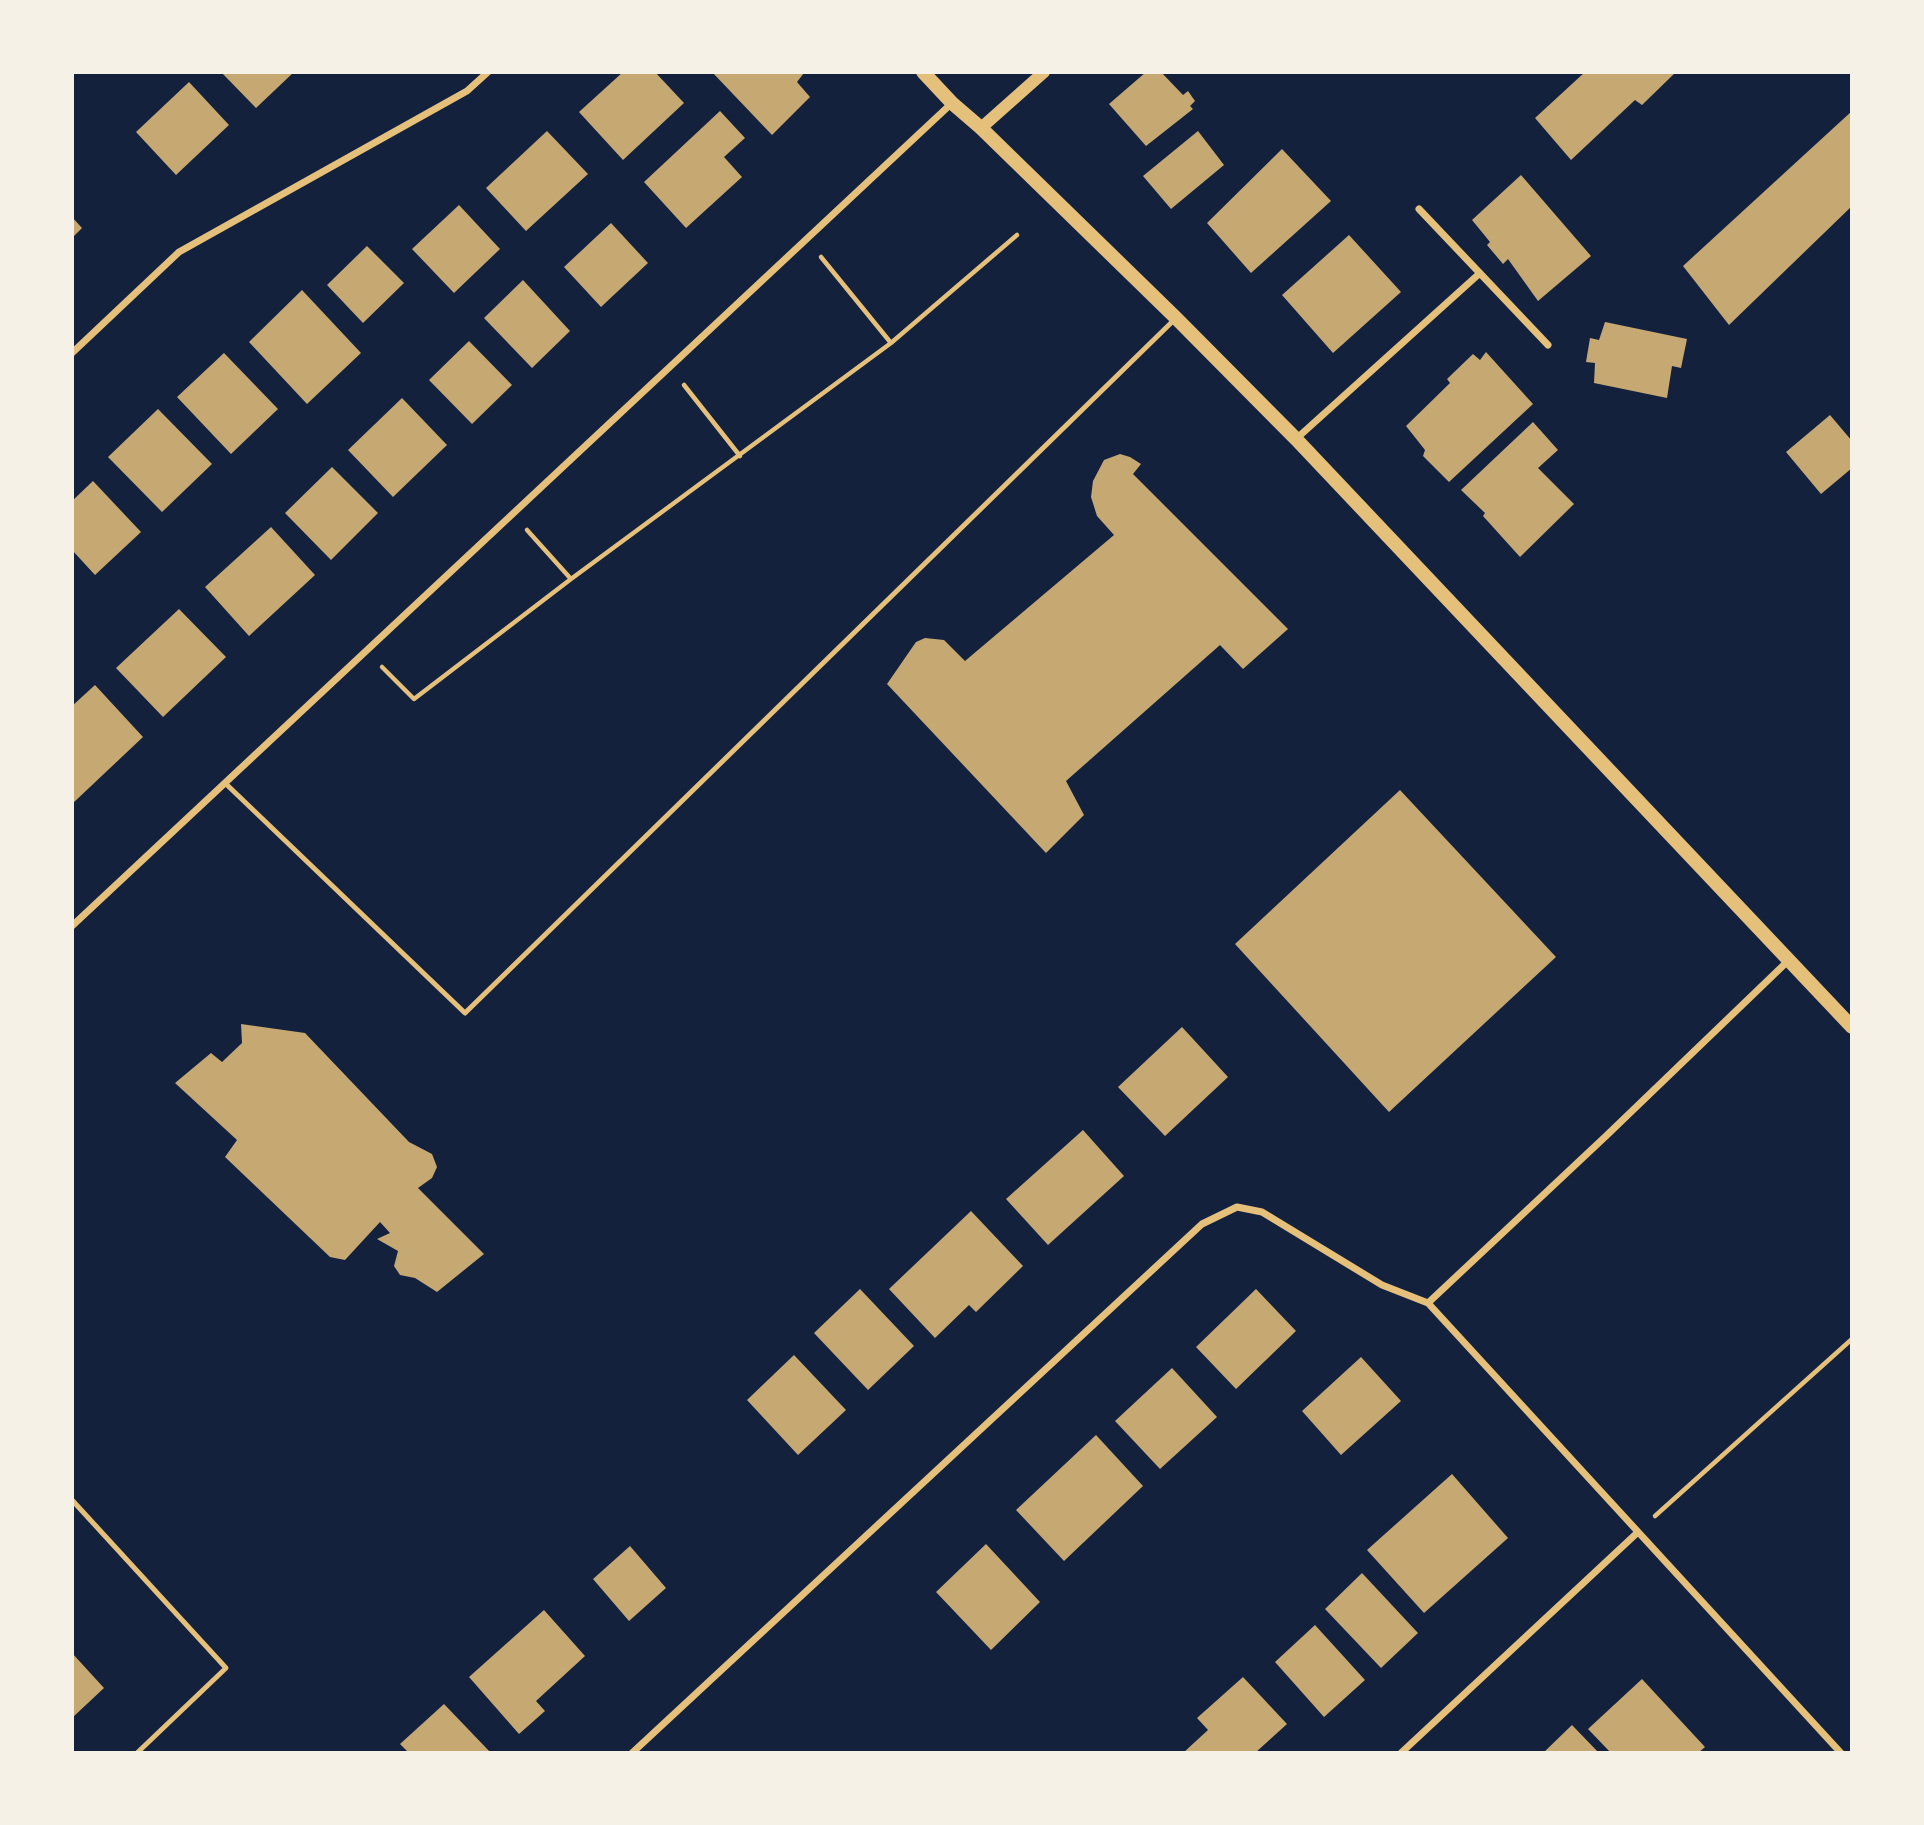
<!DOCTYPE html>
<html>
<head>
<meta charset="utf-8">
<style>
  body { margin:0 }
  #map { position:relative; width:1924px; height:1825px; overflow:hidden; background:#14213d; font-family:Mulish,sans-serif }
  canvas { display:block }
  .frame { position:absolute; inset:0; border:74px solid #f6f1e7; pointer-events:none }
</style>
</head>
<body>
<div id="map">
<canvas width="1924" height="1825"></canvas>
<div class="frame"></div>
</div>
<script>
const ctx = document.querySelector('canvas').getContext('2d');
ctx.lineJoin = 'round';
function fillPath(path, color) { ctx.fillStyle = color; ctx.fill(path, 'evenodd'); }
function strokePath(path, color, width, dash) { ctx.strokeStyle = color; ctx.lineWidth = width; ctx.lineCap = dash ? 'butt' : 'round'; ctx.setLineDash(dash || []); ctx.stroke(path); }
const building = new Path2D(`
  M221 72H294L256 108Z
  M623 72H655L684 103 623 160 579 112Z
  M712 72H803L804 73 797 82 810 97 772 135Z
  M1146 72H1161L1183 95 1188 91 1195 101 1190 106 1193 109 1146 146 1109 104Z
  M1585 72H1676L1642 105 1635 100 1571 160 1535 118Z
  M189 82 229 125 176 175 136 132Z
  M720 111 745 138 724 157 742 177 686 228 644 182Z
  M1852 111V206L1729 325 1683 266Z
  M547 131 588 174 526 231 486 188Z
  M1198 131 1224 165 1171 209 1143 176Z
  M1282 149 1331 201 1251 273 1207 223Z
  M1521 175 1591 256 1538 301 1508 259 1503 264 1487 245 1490 242 1472 220Z
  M459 205 500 249 454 293 412 249Z
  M72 217 82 228 72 238Z
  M611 223 648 263 601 307 564 267Z
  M1349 235 1401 292 1333 353 1282 295Z
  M367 246 404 283 363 323 327 285Z
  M523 280 570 331 532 368 484 318Z
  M302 290 361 353 307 404 249 342Z
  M1605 322 1687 339 1681 368 1672 366 1667 398 1594 383 1595 363 1586 362 1590 338 1599 340Z
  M469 341 512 385 472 424 429 380Z
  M1486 352 1533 404 1449 482 1423 456 1425 450 1406 426 1450 383 1447 379 1473 354 1480 360Z
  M224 353 278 409 231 454 177 397Z
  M402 398 447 445 393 497 348 450Z
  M158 409 212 464 162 512 108 457Z
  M1830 415 1852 441V468L1821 494 1786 452Z
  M1533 422 1558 450 1538 468 1574 504 1520 557 1483 516 1485 513 1461 490Z
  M1120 454 1130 457 1141 464 1133 474 1288 629 1243 669 1220 645 1066 781 1084 815 1046 853 887 684 916 642 925 638 944 640 965 661 1114 535 1097 516 1091 497 1093 481 1104 460Z
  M332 467 378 513 331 560 285 513Z
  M93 481 141 532 95 575 72 550V501Z
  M271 527 315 575 249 636 205 587Z
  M179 609 226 657 163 717 116 668Z
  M95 685 143 737 72 804V706Z
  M1400 790 1556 957 1389 1112 1235 944Z
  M241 1024 305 1033 409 1142 432 1154 437 1167 432 1178 418 1188 484 1254 437 1292 415 1278 400 1275 394 1266 398 1251 377 1239 390 1233 380 1222 345 1260 330 1257 225 1157 237 1140 175 1083 211 1053 222 1062 242 1043Z
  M1182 1027 1228 1077 1165 1136 1118 1087Z
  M1083 1130 1124 1176 1048 1245 1006 1199Z
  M971 1211 1023 1266 976 1312 969 1305 935 1338 889 1289Z
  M860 1289 914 1346 868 1390 814 1333Z
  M1256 1289 1296 1331 1236 1389 1196 1347Z
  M794 1355 846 1410 798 1455 747 1400Z
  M1361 1357 1401 1401 1341 1455 1302 1411Z
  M1172 1368 1217 1417 1160 1469 1115 1421Z
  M1096 1435 1143 1486 1064 1561 1016 1510Z
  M1452 1474 1508 1538 1424 1613 1367 1550Z
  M986 1544 1040 1602 991 1650 936 1592Z
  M630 1546 666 1588 629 1621 593 1579Z
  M1362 1573 1418 1633 1381 1668 1325 1609Z
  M544 1610 585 1656 536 1701 545 1711 519 1734 469 1677Z
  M1315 1625 1365 1680 1324 1717 1275 1662Z
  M72 1653 104 1688 72 1718Z
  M1243 1677 1287 1724 1255 1753H1183L1208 1730 1197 1718Z
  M1642 1679 1705 1747 1698 1753H1611L1588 1729Z
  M444 1704 491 1753H409L400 1744Z
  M1572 1725 1599 1753H1543Z`);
const path = new Path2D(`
  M821 257 891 343
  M684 385 740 456
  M527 530 571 579
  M382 667 414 699 571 579 891 343 1017 235
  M1655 1516 1852 1339`);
const service = new Path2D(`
  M225 783 465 1013 1174 320
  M72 1500 226 1668 137 1753`);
const minor = new Path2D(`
  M1419 209 1548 345
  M72 353 179 252 467 91 488 72
  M1296 439 1480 273
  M72 926 952 103
  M1428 1303 1606 1136 1790 959
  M632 1753 1202 1224 1237 1207 1262 1212 1382 1285 1428 1303 1841 1753
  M1401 1753 1637 1533`);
const tertiary = new Path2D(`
  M981 128 1044 72`);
const secondary = new Path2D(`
  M923 72 952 103 981 128 1176 318 1296 439 1852 1027`);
fillPath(building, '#c6a872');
strokePath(path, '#e5c07b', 4.5);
strokePath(service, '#e5c07b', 5);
strokePath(minor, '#e5c07b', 7);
strokePath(tertiary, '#e5c07b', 12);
strokePath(secondary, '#e5c07b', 14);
</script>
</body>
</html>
